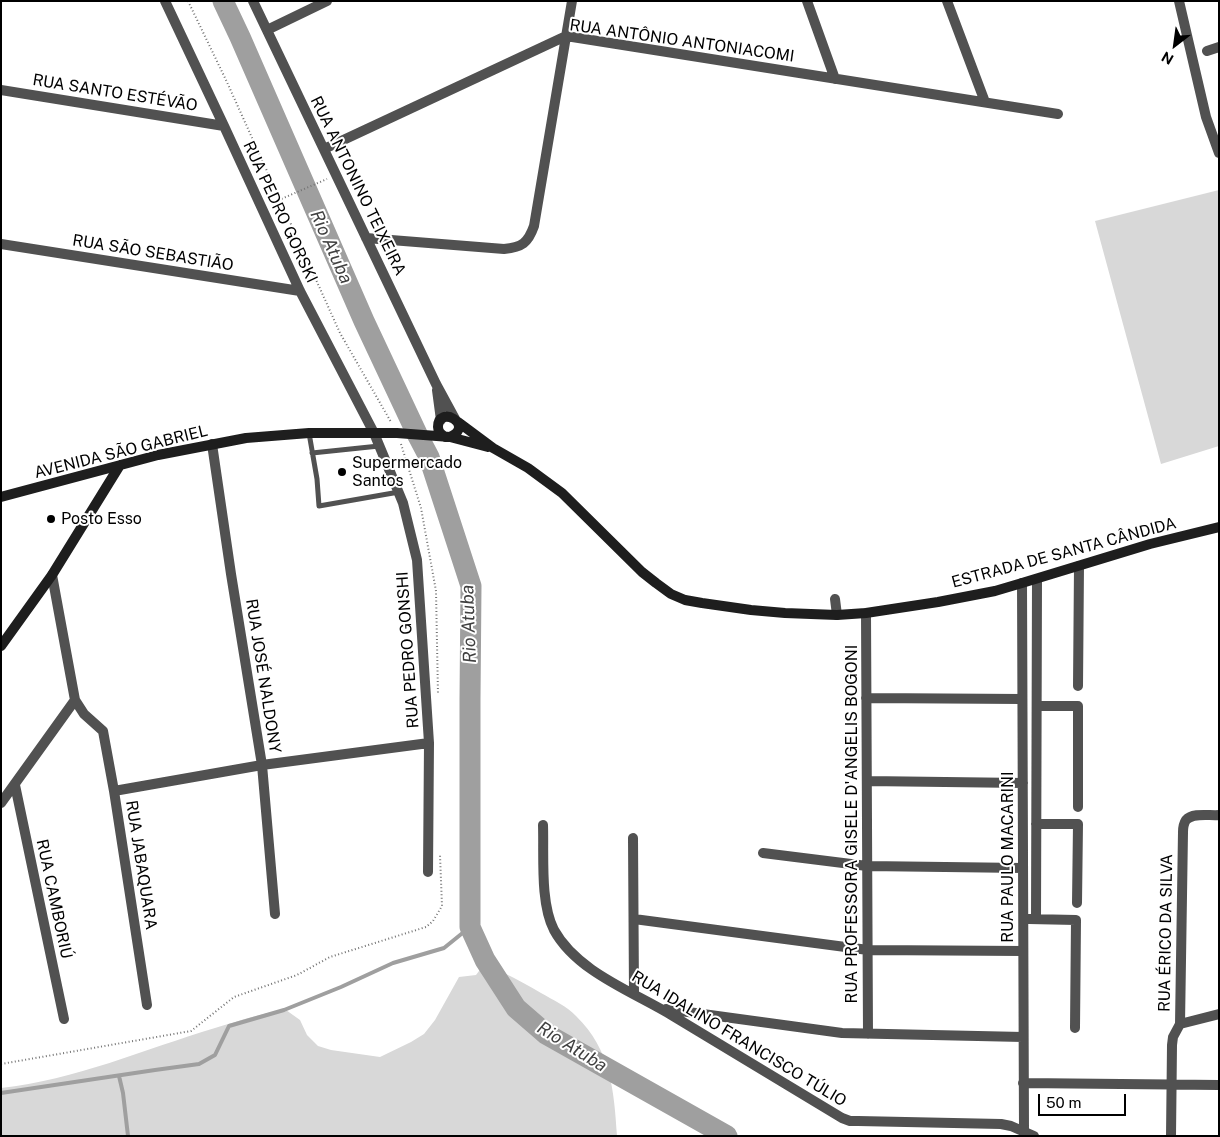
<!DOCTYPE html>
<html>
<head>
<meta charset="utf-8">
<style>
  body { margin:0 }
  #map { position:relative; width:1220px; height:1137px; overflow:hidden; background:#fff; font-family:"Public Sans",sans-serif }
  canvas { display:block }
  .frame { position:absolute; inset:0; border:2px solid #000; pointer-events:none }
  .north { position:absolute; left:1150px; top:20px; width:50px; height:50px; -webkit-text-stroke:4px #fff; paint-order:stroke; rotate:210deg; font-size:14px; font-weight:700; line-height:20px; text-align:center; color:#000 }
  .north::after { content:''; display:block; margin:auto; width:18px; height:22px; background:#000; clip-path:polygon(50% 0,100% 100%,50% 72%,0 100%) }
  .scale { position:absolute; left:1038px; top:1094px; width:88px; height:22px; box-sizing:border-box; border:2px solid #000; border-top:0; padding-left:6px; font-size:15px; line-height:18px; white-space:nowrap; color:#000; -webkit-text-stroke:4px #fff; paint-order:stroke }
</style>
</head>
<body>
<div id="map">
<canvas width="1220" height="1137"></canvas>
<div class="frame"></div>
<div class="north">N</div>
<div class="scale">50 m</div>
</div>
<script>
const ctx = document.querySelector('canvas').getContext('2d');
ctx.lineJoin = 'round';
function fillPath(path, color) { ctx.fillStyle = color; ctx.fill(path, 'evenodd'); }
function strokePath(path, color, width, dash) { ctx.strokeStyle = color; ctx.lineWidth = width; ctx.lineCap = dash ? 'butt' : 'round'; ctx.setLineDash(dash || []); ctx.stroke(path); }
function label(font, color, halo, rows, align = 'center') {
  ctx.font = font + ' "Public Sans",sans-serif'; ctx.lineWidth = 4; ctx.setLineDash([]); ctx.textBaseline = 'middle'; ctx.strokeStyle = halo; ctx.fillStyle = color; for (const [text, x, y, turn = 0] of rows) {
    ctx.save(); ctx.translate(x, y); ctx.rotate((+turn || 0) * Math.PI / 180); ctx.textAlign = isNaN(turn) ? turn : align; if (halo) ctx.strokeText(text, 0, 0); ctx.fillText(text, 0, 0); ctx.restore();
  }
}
const green = new Path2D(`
  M1219 190V446L1161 464 1095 221Z
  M482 967C490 969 498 970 504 973 517 979 529 986 541 993 553 1000 567 1006 576 1016 611 1050 614 1090 617 1136H1V1088C75 1080 145 1049 215 1028 239 1021 261 1013 286 1010L300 1020 307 1035 318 1046 331 1050 380 1057 411 1042 424 1034 435 1020 459 977 476 975Z`);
const stream = new Path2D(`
  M119 1076 123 1093 128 1136
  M1 1093 155 1070 199 1064 215 1055 229 1026 284 1010 341 987 393 963 444 948 470 927`);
const river = new Path2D(`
  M223 1 240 37 364 321 418 436 429 457 471 586 470 699V927L485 960 516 1008 546 1034 727 1136`);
const path = new Path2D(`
  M188 1 226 80 340 333 391 422
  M272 203 327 179
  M401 444 421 508 436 591 438 695
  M1 1064 191 1031 234 997 297 975 330 957 426 927 433 921 442 906 440 855`);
const lane = new Path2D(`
  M309 433 317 479 319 506 399 492
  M312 453 379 446`);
const street = new Path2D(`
  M165 1 224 126 300 291 374 433 403 503 417 560 429 743 428 872
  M253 1 436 384 455 419
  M807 1 835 79
  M947 1 985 102
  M1179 1 1206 117 1219 153
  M267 30 327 1
  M1207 51 1219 47
  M1 90 224 126
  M324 149 566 36 1058 114
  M366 238 504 249C522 247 528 243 534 226L572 1
  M1 244 300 291
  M437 390 441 420
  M212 444 231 574 262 765 275 914
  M52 575 75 700 84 714 103 731 114 791 147 1005
  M1022 583 1024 1131
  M835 599 837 615
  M866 613 868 1034
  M1078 686 1079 566
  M866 698 1022 699
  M1037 706H1078V807
  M867 781 1023 783
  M15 785 64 1019
  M114 791 262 765 429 743
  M1 803 75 700
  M1036 824H1078L1077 903
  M543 825C544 856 540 903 554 930 577 972 634 992 673 1016 729 1050 786 1084 842 1118L850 1121H858L1001 1124 1011 1126 1034 1136
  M633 838 634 994
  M763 853 867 866 1023 868
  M634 919 868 950 1023 951
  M1029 919 1076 920 1075 1028
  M1036 919 1037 579
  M666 1009 842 1033 1023 1037
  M1180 1024 1219 1014
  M1023 1083 1219 1085
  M1171 1136 1172 1045 1173 1037 1180 1024 1183 832C1183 829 1184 823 1186 820 1193 812 1210 816 1219 815`);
const secondary = new Path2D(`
  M458 422 493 448 528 468 562 493 642 572 656 583 671 594 685 600 702 603 751 610 785 613 837 615 866 613 938 602 995 591 1022 583 1150 544 1219 527
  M450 437 488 447
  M1 497 158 455 246 438 309 433H397L450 437C476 425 438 404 438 427 438 432 441 434 445 437
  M1 646 52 575 120 465`);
const markers = [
  [342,472,5,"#000"],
  [51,519,5,"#000"]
];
const streetNames = [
  ["RUA ANTÔNIO ANTONIACOMI",682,41,8],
  ["RUA SANTO ESTÉVÃO",115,93,9],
  ["RUA ANTONINO TEIXEIRA",358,186,64],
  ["RUA PEDRO GORSKI",280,212,65],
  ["RUA SÃO SEBASTIÃO",153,253,9],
  ["AVENIDA SÃO GABRIEL",121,452,-14],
  ["ESTRADA DE SANTA CÂNDIDA",1064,553,-15],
  ["RUA PEDRO GONSHI",408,650,-94],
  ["RUA JOSÉ NALDONY",263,676,81],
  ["RUA PROFESSORA GISELE D'ANGELIS BOGONI",852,824,-90],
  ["RUA PAULO MACARINI",1008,857,-90],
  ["RUA JABAQUARA",141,865,81],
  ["RUA CAMBORIÚ",54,899,78],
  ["RUA ÉRICO DA SILVA",1166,933,-89],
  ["RUA IDALINO FRANCISCO TÚLIO",739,1039,31]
];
const poiNames = [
  ["Supermercado",352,463],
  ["Santos",352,481],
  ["Posto Esso",61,519]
];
const waterNames = [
  ["Rio Atuba",331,247,66],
  ["Rio Atuba",469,624,-92],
  ["Rio Atuba",572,1047,32]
];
fillPath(green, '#d8d8d8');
strokePath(stream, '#9f9f9f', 4);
strokePath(river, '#9f9f9f', 21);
strokePath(path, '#737373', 2, [1, 2.5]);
strokePath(lane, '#515151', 5);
strokePath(street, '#515151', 10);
strokePath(secondary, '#1e1e1e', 10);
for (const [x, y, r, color] of markers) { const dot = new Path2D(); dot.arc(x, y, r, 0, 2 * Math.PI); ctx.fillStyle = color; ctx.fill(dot); strokePath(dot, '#fff', 2); }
label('16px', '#000', '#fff', streetNames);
label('16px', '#000', '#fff', poiNames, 'left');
label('italic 18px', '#404040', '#fff', waterNames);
</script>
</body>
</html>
